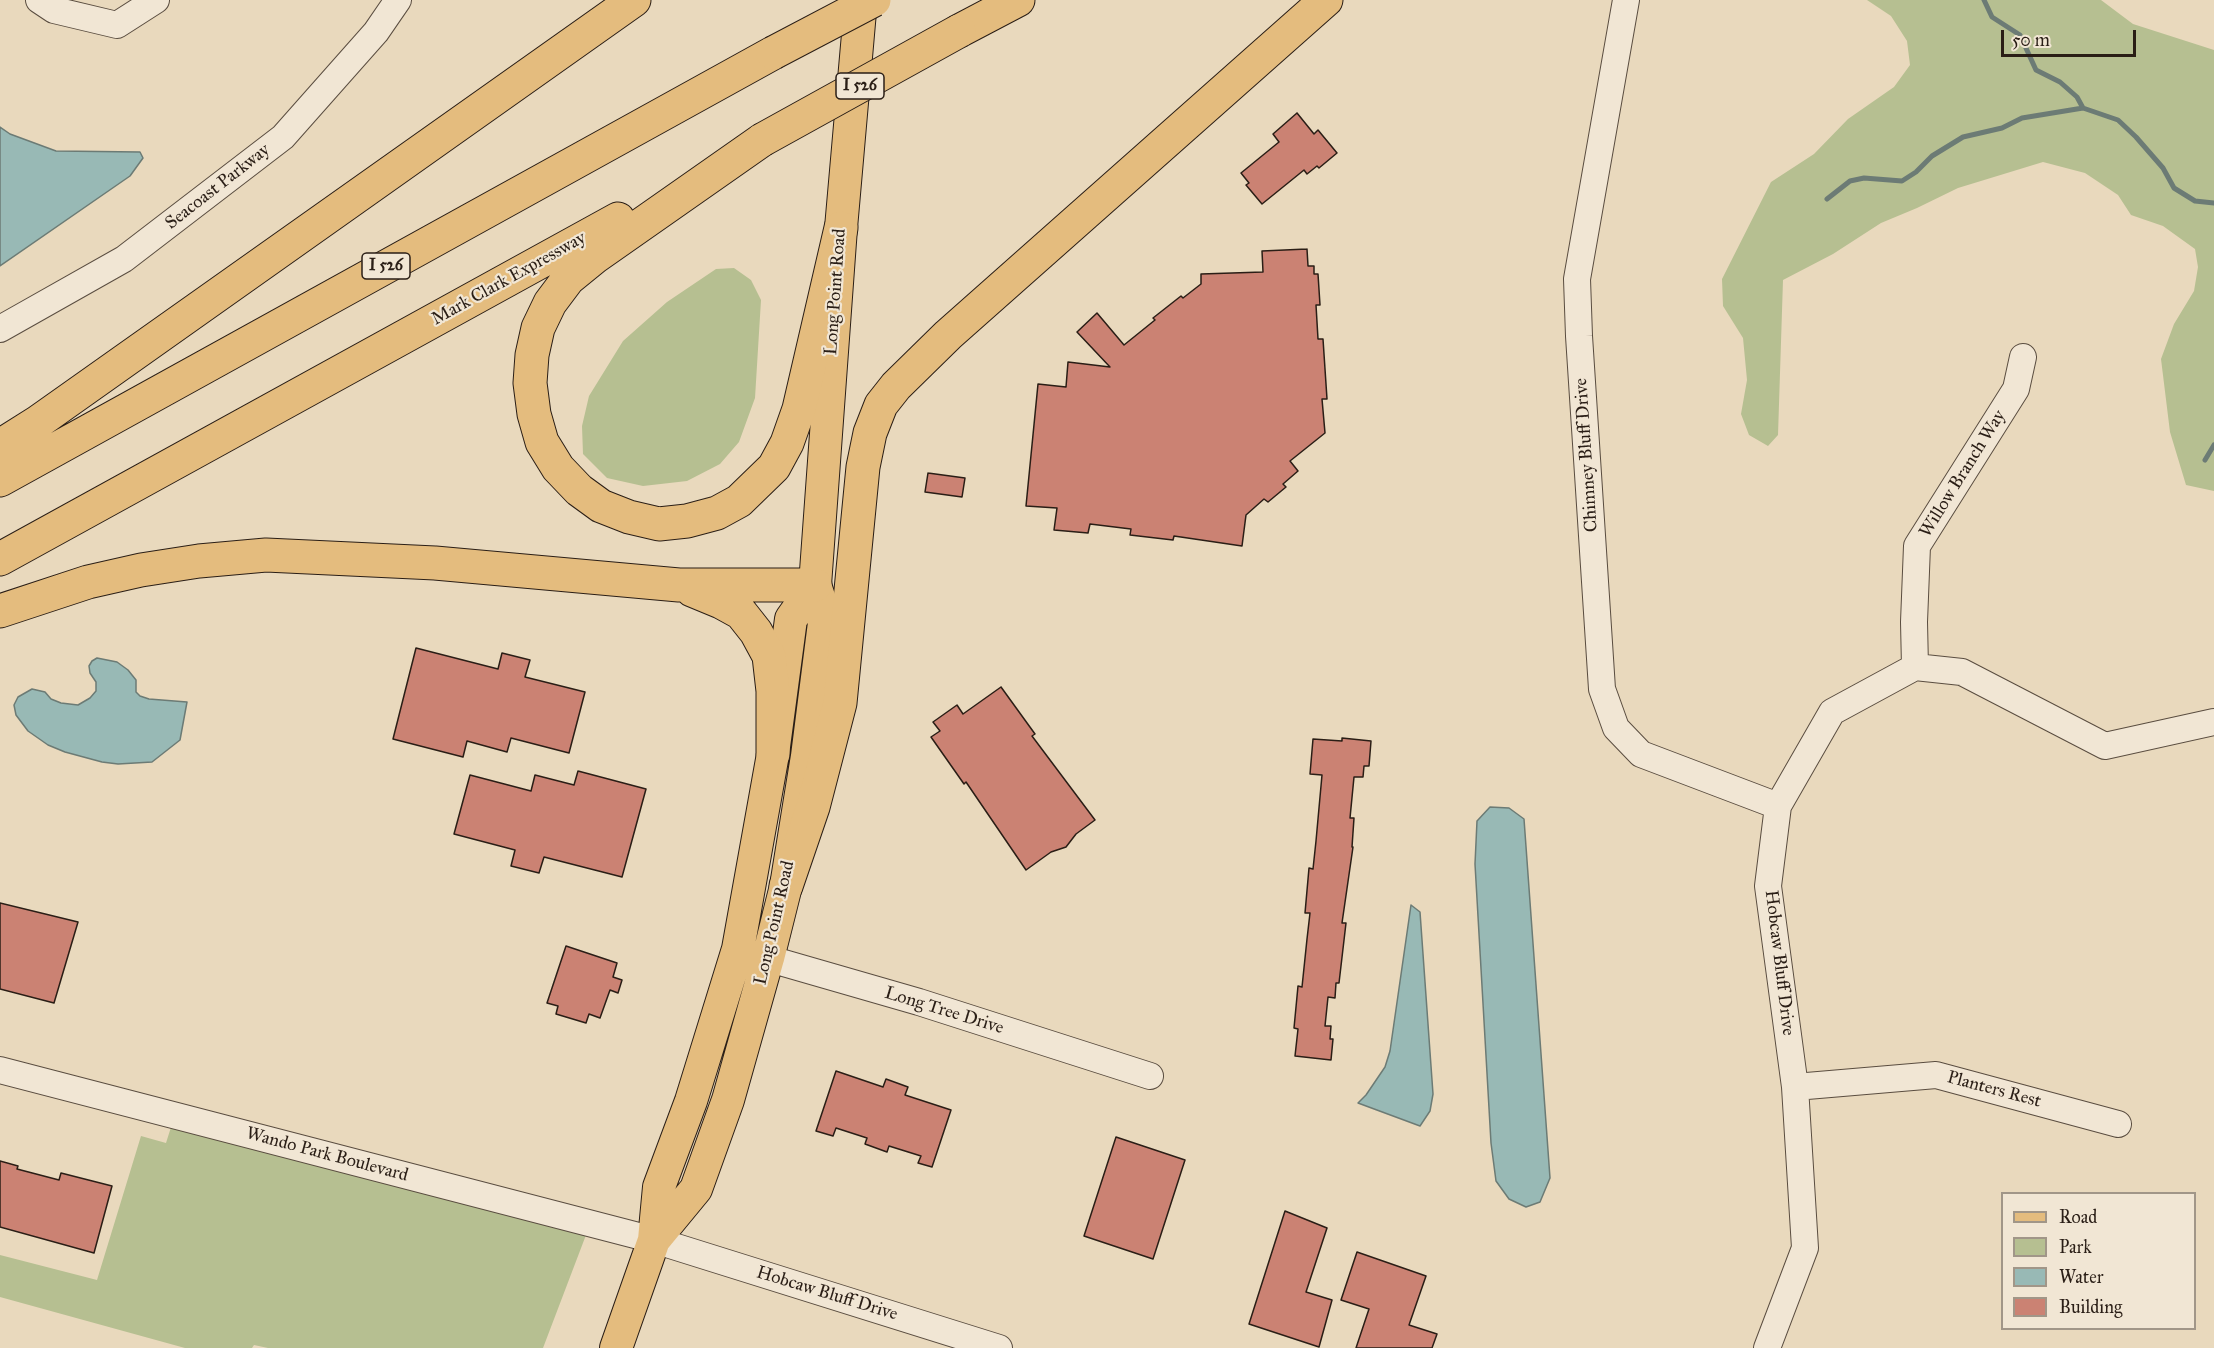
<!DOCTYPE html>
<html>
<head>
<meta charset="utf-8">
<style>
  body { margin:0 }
  #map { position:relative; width:2214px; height:1348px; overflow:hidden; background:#e9d9bd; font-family:"IM FELL Great Primer",serif }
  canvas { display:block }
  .legend { position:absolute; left:2001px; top:1192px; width:195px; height:138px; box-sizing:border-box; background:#f1e6d4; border:2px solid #a19688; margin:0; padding:8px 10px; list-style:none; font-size:18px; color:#2a1e16 }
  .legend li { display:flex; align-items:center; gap:12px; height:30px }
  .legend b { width:30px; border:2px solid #a19688 }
  .scale { position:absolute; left:2001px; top:30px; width:135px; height:27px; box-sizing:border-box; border:3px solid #2a1e16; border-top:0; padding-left:8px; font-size:18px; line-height:21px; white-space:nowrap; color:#2a1e16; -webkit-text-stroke:4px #f1e6d4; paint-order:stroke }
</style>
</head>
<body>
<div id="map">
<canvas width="2214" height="1348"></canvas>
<ul class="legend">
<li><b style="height:8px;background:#e4bc7e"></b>Road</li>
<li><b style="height:16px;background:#b6bf91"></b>Park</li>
<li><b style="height:16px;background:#98b9b5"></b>Water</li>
<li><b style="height:16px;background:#cb8273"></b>Building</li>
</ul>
<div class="scale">50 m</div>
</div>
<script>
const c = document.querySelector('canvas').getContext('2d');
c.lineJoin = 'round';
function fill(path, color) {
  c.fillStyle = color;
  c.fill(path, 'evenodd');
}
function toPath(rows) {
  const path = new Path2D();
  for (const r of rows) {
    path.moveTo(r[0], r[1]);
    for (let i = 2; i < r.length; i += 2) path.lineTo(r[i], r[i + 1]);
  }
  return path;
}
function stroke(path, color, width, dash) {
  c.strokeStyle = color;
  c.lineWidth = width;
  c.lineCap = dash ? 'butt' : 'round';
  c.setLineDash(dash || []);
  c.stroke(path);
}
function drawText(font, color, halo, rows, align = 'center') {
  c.font = font + ' "IM FELL Great Primer",serif';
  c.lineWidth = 4.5;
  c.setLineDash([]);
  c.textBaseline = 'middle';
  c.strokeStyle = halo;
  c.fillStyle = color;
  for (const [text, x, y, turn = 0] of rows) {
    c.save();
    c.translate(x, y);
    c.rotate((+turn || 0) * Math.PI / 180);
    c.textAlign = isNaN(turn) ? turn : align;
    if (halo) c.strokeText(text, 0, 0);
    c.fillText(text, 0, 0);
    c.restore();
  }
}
fill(toPath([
  [1867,0,2101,0,2133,24,2214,50,2214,491,2186,485,2170,432,2161,359,2174,324,2194,291,2198,267,2195,249,2163,226,2131,215,2118,195,2085,173,2043,162,1958,188,1917,208,1881,223,1833,254,1783,280,1778,435,1768,446,1749,435,1741,414,1747,380,1743,338,1723,306,1722,279,1771,182,1814,154,1848,119,1894,87,1910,65,1907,41,1891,16],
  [734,268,751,280,761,300,755,398,739,442,720,464,687,481,643,486,607,478,583,454,582,426,589,396,623,341,667,302,716,269],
  [172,1124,586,1235,543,1348,268,1348,254,1345,252,1348,185,1348,0,1297,0,1255,97,1280,141,1136,166,1143]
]), '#b6bf91');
const water = toPath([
  [0,127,10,134,56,151,140,152,143,158,130,176,0,266,0,127],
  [97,658,117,662,128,670,136,680,136,692,140,696,149,699,187,702,180,740,152,762,118,764,102,762,65,752,48,745,28,731,16,715,14,705,18,697,32,689,45,692,51,699,61,703,78,705,90,698,96,691,96,682,90,673,89,666,92,661,97,658],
  [1490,807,1509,808,1524,819,1550,1178,1540,1202,1526,1207,1509,1199,1496,1181,1491,1143,1475,864,1477,821,1490,807],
  [1411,905,1420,912,1433,1094,1430,1111,1420,1126,1358,1103,1366,1095,1385,1067,1390,1051,1411,905]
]);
fill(water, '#98b9b5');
stroke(water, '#6c7b75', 1.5);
stroke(toPath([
  [1984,0,1992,17,2020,35,2036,70,2060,82,2077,97,2083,108,2118,120,2136,137,2163,168,2174,188,2195,201,2214,203],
  [1827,199,1850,181,1864,178,1902,181,1916,172,1932,156,1963,137,2002,128,2022,118,2083,108],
  [2205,460,2214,445]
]), '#6c7b75', 5);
const building = toPath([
  [1297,113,1314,134,1318,130,1337,153,1319,168,1317,166,1307,174,1304,170,1262,204,1246,185,1249,183,1241,173,1279,142,1273,134,1297,113],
  [1307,249,1308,266,1314,266,1314,274,1318,274,1320,305,1316,305,1318,339,1323,339,1327,399,1322,399,1325,433,1290,461,1298,471,1283,484,1286,487,1268,502,1264,499,1246,515,1242,546,1174,536,1173,540,1130,535,1131,529,1090,524,1088,533,1054,530,1057,508,1026,506,1038,384,1066,387,1068,362,1110,367,1077,332,1097,313,1124,345,1155,320,1153,318,1181,296,1183,298,1201,284,1201,274,1263,272,1262,251,1307,249],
  [928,473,965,478,962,497,925,492,928,473],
  [416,648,498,669,502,653,530,660,525,677,585,692,569,753,511,738,507,752,467,741,463,757,393,739,416,648],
  [1001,687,1035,734,1032,736,1095,820,1076,834,1066,847,1051,852,1026,870,966,782,964,784,931,737,940,731,933,722,957,705,963,714,1001,687],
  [1342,738,1371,741,1369,766,1364,766,1363,777,1354,777,1350,818,1354,818,1352,847,1353,847,1342,923,1346,923,1339,983,1336,983,1335,998,1328,997,1325,1026,1331,1026,1330,1039,1333,1039,1331,1060,1295,1056,1298,1029,1294,1028,1298,986,1302,987,1307,939,1310,913,1305,913,1309,868,1313,869,1316,841,1322,775,1310,774,1313,739,1342,741,1342,738],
  [578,771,646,789,622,877,544,857,539,873,511,866,515,850,454,834,470,775,531,791,535,775,574,785,578,771],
  [0,903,78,922,54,1003,0,989,0,903],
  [566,946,617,963,613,977,622,980,618,993,610,990,600,1018,589,1014,586,1023,556,1014,558,1006,547,1003,566,946],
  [836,1071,883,1087,886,1079,908,1087,905,1095,951,1110,932,1167,918,1163,921,1156,889,1146,887,1152,865,1144,867,1138,836,1128,833,1136,816,1131,836,1071],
  [1116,1137,1185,1160,1153,1259,1084,1236,1116,1137],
  [0,1161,18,1166,17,1169,59,1180,61,1173,112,1186,94,1253,0,1227,0,1161],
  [1285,1211,1327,1228,1306,1292,1332,1300,1319,1347,1249,1324,1285,1211],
  [1357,1252,1426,1276,1409,1325,1437,1334,1432,1348,1356,1348,1369,1309,1341,1300,1357,1252]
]);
fill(building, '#cb8273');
stroke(building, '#2a1e16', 1.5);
const minor = toPath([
  [39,0,54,10,117,25,156,0],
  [1626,0,1577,279,1579,336,1602,689,1616,728,1641,754,1778,806],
  [0,329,124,259,283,137,376,32,398,0],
  [1915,667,1914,622,1917,546,2016,389,2023,357],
  [749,953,919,1002,1150,1076],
  [0,1070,654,1240,999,1348],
  [1795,1087,1936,1075,2118,1124],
  [1767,1348,1805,1248,1795,1087,1768,886,1778,806,1832,712,1915,667,1962,672,2105,746,2214,722]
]);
const major = toPath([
  [654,1240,696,1189,728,1100,768,958,786,886,807,756,825,615,815,585,841,228,861,0],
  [616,1348,654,1240,659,1187,691,1101,738,949,773,754,791,619,815,585]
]);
const highway = toPath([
  [959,31,1018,0],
  [762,140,595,257,568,279,550,303,538,328,532,355,530,383,534,414,542,442,558,468,579,490,601,506,629,517,659,524,687,521,717,513,739,501,774,467,787,443,799,409,841,228],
  [0,446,38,422,634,0],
  [0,480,773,53],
  [0,559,618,219],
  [692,590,721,602,741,613,756,632,769,656,773,691,773,754],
  [0,611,88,582,141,570,199,561,266,555,435,563,679,585,815,585],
  [786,886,813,807,840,703,863,467,870,433,881,405,896,386,948,335,1326,0]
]);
stroke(minor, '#5a4d40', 28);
stroke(major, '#2a1e16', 34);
stroke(highway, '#2a1e16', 35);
stroke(minor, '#f1e6d4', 26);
stroke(major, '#e4bc7e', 32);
stroke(highway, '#e4bc7e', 33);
const highwayBridge = toPath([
  [773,53,874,0],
  [762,140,959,31]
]);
stroke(highwayBridge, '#2a1e16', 35, []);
stroke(highwayBridge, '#e4bc7e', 33);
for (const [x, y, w] of [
  [860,86,48],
  [386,266,48]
]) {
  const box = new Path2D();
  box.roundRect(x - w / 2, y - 13, w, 26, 4.5);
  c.fillStyle = '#f1e6d4';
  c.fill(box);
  stroke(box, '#2a1e16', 1.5);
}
drawText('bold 16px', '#2a1e16', null, [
  ["I 526",860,86],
  ["I 526",386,266]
]);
drawText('18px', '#2a1e16', '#f1e6d4', [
  ["Seacoast Parkway",218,187,-38],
  ["Mark Clark Expressway",509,279,-29],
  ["Long Point Road",836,292,-86],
  ["Chimney Bluff Drive",1587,455,-94],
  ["Willow Branch Way",1963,474,-58],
  ["Long Point Road",775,923,-77],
  ["Hobcaw Bluff Drive",1779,963,83],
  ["Long Tree Drive",944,1011,17],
  ["Planters Rest",1994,1090,15],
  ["Wando Park Boulevard",327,1155,15],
  ["Hobcaw Bluff Drive",827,1294,17]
]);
</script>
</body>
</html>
